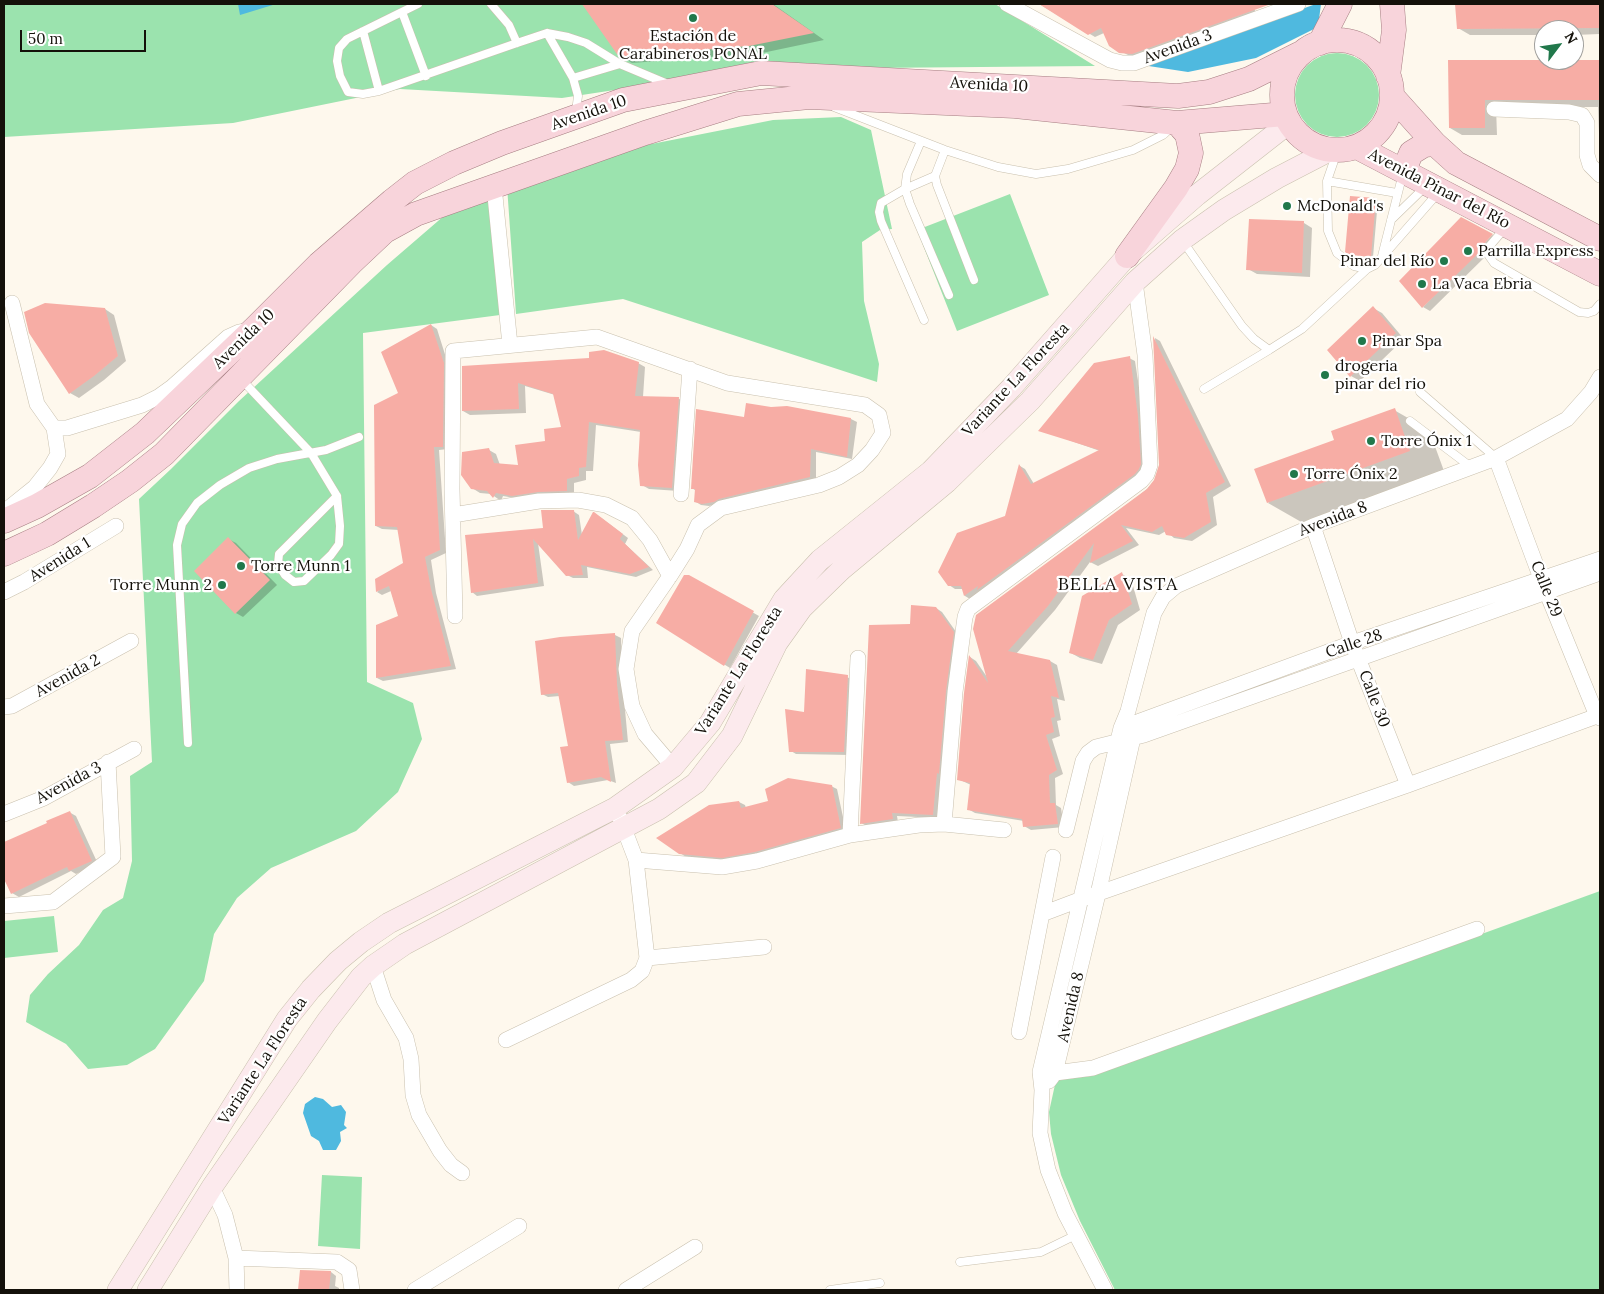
<!DOCTYPE html>
<html>
<head>
<meta charset="utf-8">
<style>
  body { margin:0 }
  #map { position:relative; width:1604px; height:1294px; overflow:hidden; background:#fef8ed; font-family:Lora,serif }
  canvas { display:block }
  .frame { position:absolute; inset:0; border:5px solid #14110a; pointer-events:none }
  .north { position:absolute; left:1534px; top:20px; width:50px; height:50px; box-sizing:border-box; background:#fff; border:1px solid #a1a09d; border-radius:50%; rotate:59deg; font-size:14px; font-weight:700; line-height:20px; text-align:center; color:#14110a }
  .north::after { content:''; display:block; margin:auto; width:18px; height:22px; background:#21784b; clip-path:polygon(50% 0,100% 100%,50% 72%,0 100%) }
  .scale { position:absolute; left:20px; top:30px; width:126px; height:22px; box-sizing:border-box; border:2px solid #14110a; border-top:0; padding-left:6px; font-size:15px; line-height:18px; white-space:nowrap; color:#14110a; -webkit-text-stroke:4px #fff; paint-order:stroke }
</style>
</head>
<body>
<div id="map">
<canvas width="1604" height="1294"></canvas>
<div class="frame"></div>
<div class="north">N</div>
<div class="scale">50 m</div>
</div>
<script>
const c = document.querySelector('canvas').getContext('2d');
c.lineJoin = 'round';
function fill(path, color) {
  c.fillStyle = color;
  c.fill(path, 'evenodd');
}
function toPath(rows) {
  const path = new Path2D();
  for (const r of rows) {
    if (r.length === 3) {
      path.moveTo(r[0] + r[2], r[1]);
      path.arc(r[0], r[1], r[2], 0, 2 * Math.PI);
      continue;
    }
    path.moveTo(r[0], r[1]);
    for (let i = 2; i < r.length; i += 2) path.lineTo(r[i], r[i + 1]);
  }
  return path;
}
function stroke(path, color, width, dash) {
  c.strokeStyle = color;
  c.lineWidth = width;
  c.lineCap = dash ? 'butt' : 'round';
  c.setLineDash(dash || []);
  c.stroke(path);
}
function drawText(font, color, halo, rows, align = 'center') {
  c.font = font + ' Lora,serif';
  c.lineWidth = 4.5;
  c.setLineDash([]);
  c.textBaseline = 'middle';
  c.strokeStyle = halo;
  c.fillStyle = color;
  for (const [text, x, y, turn = 0] of rows) {
    c.save();
    c.translate(x, y);
    c.rotate((+turn || 0) * Math.PI / 180);
    c.textAlign = isNaN(turn) ? turn : align;
    if (halo) c.strokeText(text, 0, 0);
    c.fillText(text, 0, 0);
    c.restore();
  }
}
fill(toPath([
  [4,4,995,4,1095,66,753,69,562,98,400,89,233,123,4,137],
  [1337,95,42],
  [841,117,871,130,892,229,880,230,862,242,864,301,879,364,877,382,623,299,516,314,507,186,601,154,773,120],
  [1010,194,1049,295,957,331,917,230],
  [488,197,500,315,363,333,367,682,413,703,422,739,398,792,356,831,271,868,237,898,214,934,204,981,155,1049,127,1065,88,1069,66,1044,26,1022,30,995,48,974,79,945,103,910,123,898,132,861,130,776,152,762,139,499,171,469,239,401,387,265,445,215],
  [1600,891,1600,1290,1115,1290,1080,1221,1061,1175,1051,1134,1049,1112,1056,1080,1091,1076],
  [54,916,58,952,4,958,4,921],
  [322,1175,362,1177,360,1249,318,1246]
]), '#9be3ae');
fill(toPath([
  [238,4,276,4,240,15],
  [1316,4,1321,4,1318,27,1256,58,1188,72,1142,65],
  [315,1097,323,1099,332,1107,341,1105,346,1112,344,1125,347,1128,340,1132,341,1141,336,1150,323,1150,319,1141,311,1136,303,1113,305,1104]
]), '#4fb9df');
fill(toPath([
  [584,4,773,4,824,40,762,53,632,63,620,56],
  [1039,4,1253,4,1256,14,1139,56,1130,56,1116,49,1104,33,1095,37],
  [1456,4,1600,4,1600,34,1574,35,1574,30,1544,30,1544,35,1470,35,1458,28],
  [1449,61,1600,61,1600,160,1598,107,1496,107,1497,135,1462,135,1450,128],
  [1375,199,1378,200,1373,257,1352,255,1347,252],
  [1304,223,1312,228,1310,277,1257,274,1248,269],
  [1492,235,1499,238,1490,249,1488,254,1430,311,1423,307],
  [1373,308,1382,313,1404,339,1360,381,1351,376],
  [105,309,114,315,126,361,104,380,79,398,70,393],
  [431,325,437,329,449,367,448,449,439,450,446,553,431,560,436,593,456,669,383,681,377,678,399,617,391,591,382,595,377,592,405,564,399,530,382,529,376,526,400,394],
  [1155,338,1160,341,1231,486,1213,497,1217,525,1192,541,1174,538,1166,531,1159,535,1126,528,1139,545,1098,566,1090,562,1055,610,1016,654,1050,661,1057,665,1065,701,1057,699,1061,720,1057,721,1060,736,1052,739,1063,774,1055,778,1056,805,1061,808,1064,827,1031,830,1024,826,1024,821,975,813,968,809,971,785,958,779,970,657,976,661,987,677,974,629,1147,489,1155,480,1161,465],
  [1129,358,1135,361,1144,420,1144,472,970,599,965,596,963,589,955,589,949,585,1006,517,1020,466,1025,469,1034,484,1100,451,1040,430],
  [638,363,645,367,643,397,678,398,685,403,679,491,649,489,642,485,641,432,596,425,593,471,586,471,586,480,574,483,574,494,520,499,503,496,501,501,491,494,480,493,472,488,489,450,496,454,500,465,520,466,562,428,555,395,525,386,526,413,470,415,463,411,464,367],
  [1394,410,1429,430,1444,471,1303,523,1268,503,1336,441],
  [745,419,851,419,857,422,852,459,816,452,816,480,709,506,701,505,696,502,696,491,692,488],
  [573,511,579,515,582,535,600,517,628,538,625,544,653,570,636,577,587,567,588,578,573,578,567,575,538,543,544,586,477,596,472,592,466,536,545,529],
  [228,539,236,543,277,585,243,617,236,613],
  [1122,574,1131,579,1140,610,1118,625,1102,664,1080,658,1071,653],
  [689,576,759,616,730,668,657,623],
  [936,608,942,612,959,636,939,818,897,816,898,822,867,826,861,823,911,626],
  [615,635,621,638,623,688,628,742,610,744,616,783,608,780,574,786,568,782,569,747,560,696,548,697,542,694],
  [847,677,853,680,850,755,796,754,791,751,805,714],
  [831,786,837,789,846,831,761,854,728,860,686,857,680,853,739,802,745,805,746,808],
  [69,812,76,816,98,864,76,874,71,871,19,897,12,893,6,881,4,883,4,843,48,824],
  [301,1271,331,1272,336,1276,335,1286,339,1288,339,1290,299,1290]
]), '#0003');
fill(toPath([
  [582,4,772,4,814,33,749,46,619,57],
  [1039,4,1271,4,1132,54,1119,53,1109,46,1101,28,1088,35],
  [1455,4,1600,4,1600,28,1457,29],
  [1448,60,1600,60,1600,100,1485,100,1485,128,1449,128],
  [1350,196,1376,198,1371,257,1349,255,1345,252],
  [1461,217,1493,234,1483,245,1482,250,1422,308,1399,281],
  [1249,219,1304,221,1302,273,1246,270],
  [45,303,105,308,118,356,94,376,69,394,29,333,24,312],
  [1373,306,1396,333,1350,377,1327,350],
  [431,324,444,363,443,447,434,447,440,550,425,557,431,589,451,666,376,678,376,625,398,616,389,586,376,592,375,579,403,563,397,527,375,526,374,405,398,393,381,352],
  [1153,336,1225,482,1206,493,1211,522,1184,538,1166,535,1162,526,1152,532,1121,525,1133,541,1090,563,1094,543,1048,606,1008,651,1050,660,1059,698,1051,696,1055,717,1051,718,1054,732,1046,735,1057,770,1049,775,1050,803,1055,803,1058,824,1023,827,1022,819,967,810,970,783,957,780,964,693,969,655,988,683,973,629,976,615,1147,489,1154,480,1159,465],
  [604,350,639,362,635,396,679,397,672,488,640,486,638,465,640,430,589,422,586,467,579,468,579,476,567,479,567,491,538,492,512,496,496,493,493,498,487,491,471,489,461,475,462,452,489,448,494,463,518,465,515,445,545,441,544,429,561,427,553,394,518,383,519,409,462,411,462,366,589,358,589,352],
  [1130,356,1138,416,1141,464,1139,469,1135,474,977,590,978,586,964,596,961,586,948,586,938,572,957,533,1005,516,1019,464,1031,484,1099,450,1038,431,1094,363],
  [746,403,771,407,787,406,851,418,847,457,811,449,810,477,719,499,714,502,702,504,694,502,695,489,691,489,696,409,744,417],
  [1395,408,1410,451,1267,503,1254,469,1334,440,1331,431],
  [541,510,574,510,578,540,593,512,594,512,623,534,620,539,649,567,630,574,581,565,583,575,566,576,533,539,538,583,471,593,465,535,543,528],
  [228,537,270,580,235,614,194,571],
  [1122,572,1132,604,1109,620,1093,660,1069,653,1082,596],
  [684,575,689,575,754,611,724,666,656,623],
  [911,605,936,607,954,632,946,691,939,774,937,773,933,815,892,813,893,819,860,824,869,625,910,624],
  [615,633,617,684,623,740,605,741,611,782,601,777,567,783,560,747,568,746,558,693,541,695,535,641,560,637],
  [806,669,848,675,844,752,789,752,785,709,804,712],
  [788,778,832,785,841,828,755,852,722,858,679,854,656,838,709,805,739,801,741,808,768,801,765,789],
  [70,811,92,861,69,871,67,867,11,894,4,879,4,842,47,823,46,821],
  [300,1270,331,1271,329,1290,298,1290]
]), '#f7ada5');
const lane = toPath([
  [418,4,347,39,339,48,337,61,340,76,348,92,363,94,379,91,517,43,547,33,568,37,586,43,620,64,670,85],
  [491,4,509,25,517,43],
  [402,12,426,76],
  [363,31,379,91],
  [547,33,573,78,578,96,576,112],
  [573,78,620,64],
  [834,107,945,150,998,167,1036,174,1068,169,1133,150,1163,135,1172,127],
  [921,141,907,174,905,189,910,204,949,295],
  [945,150,935,176,937,185,974,280],
  [1337,152,1327,181,1328,231,1337,253,1354,266,1367,269,1375,265,1438,193],
  [1327,181,1397,193],
  [1391,220,1426,186],
  [1505,228,1487,249,1489,256,1494,263,1579,312,1588,313,1594,311,1600,304],
  [1182,240,1242,326,1254,339,1269,350,1302,329,1367,269],
  [1382,256,1403,173],
  [924,320,881,221,879,212,881,203,905,189,935,176],
  [241,379,311,453,337,496],
  [1204,389,1269,350],
  [1420,392,1496,458],
  [1410,421,1471,467],
  [337,496,340,526,339,544,331,555,304,581,294,582,285,575,278,564,279,554,337,496],
  [188,743,177,545,182,524,197,503,220,485,249,468,277,459,326,450,359,437],
  [960,1262,1041,1252,1076,1235],
  [830,1290,880,1283]
]);
const street = toPath([
  [1007,4,1110,60,1122,63,1134,63,1298,4],
  [1494,109,1569,112,1582,115,1587,123,1587,155,1590,165,1600,175],
  [494,186,510,345],
  [54,428,67,428,142,405,158,397,172,387,228,337,239,332,249,330],
  [1496,458,1542,581,1597,716,1600,718],
  [681,494,690,369],
  [4,512,35,487,50,468,58,454,54,428,37,404,12,303],
  [453,515,539,501,578,500,606,505,632,518,650,540,670,576],
  [1313,526,1352,643,1408,785],
  [4,592,24,582,116,526],
  [455,616,452,489,453,351,597,337,727,383,865,405,879,415,883,433,872,450,858,465,839,477,819,485,721,508,698,525,687,549,670,576,632,631,626,669,632,706,645,734,673,767],
  [4,707,12,706,131,641],
  [1121,728,1352,643,1600,559],
  [4,814,44,798,134,749],
  [944,824,955,692,965,617,968,609,1141,481,1147,474,1150,465,1145,355,1135,282],
  [1066,830,1083,761,1088,753,1096,747,1144,735,1600,573],
  [850,835,858,658],
  [636,860,722,867,757,861,850,835,919,825,944,824,1004,830],
  [4,906,53,902,113,857,108,762],
  [1042,914,1079,900,1408,785,1597,716],
  [647,958,764,947],
  [373,966,384,1000,406,1038,411,1059,413,1095,419,1115,440,1151,451,1165,462,1173],
  [1019,1032,1053,857],
  [506,1040,631,980,642,971,647,958,636,860,620,818],
  [1040,1072,1055,1073,1093,1068,1477,929],
  [1049,1081,1055,1073,1098,894,1133,738,1132,730],
  [212,1187,225,1215,236,1258,237,1290],
  [236,1258,337,1262,349,1270,352,1290],
  [415,1290,519,1226],
  [626,1290,695,1247],
  [1105,1290,1065,1213,1048,1170,1040,1133,1042,1090,1040,1072,1121,728,1128,711,1154,613,1163,597,1176,586,1313,526,1496,458,1567,419,1591,392,1600,377]
]);
const secondary = toPath([
  [118,1290,287,1019,311,989,338,961,361,942,389,923,615,808,673,767,710,723,784,599,820,560,931,471,1011,388,1127,256,1197,195,1289,123],
  [148,1290,212,1187,327,1021,361,977,373,966,405,944,659,809,696,783,732,736,777,643,802,608,841,570,947,482,1030,401,1135,282,1182,240,1224,210,1277,178,1331,150]
]);
const primary = toPath([
  [1337,95,55],
  [1320,43,1340,4],
  [1388,76,1394,30,1392,4],
  [1392,96,1435,144,1456,163,1600,239],
  [1357,147,1600,274],
  [1404,171,1411,153,1424,145,1435,144],
  [1127,256,1176,188,1187,169,1191,153,1187,134,1177,123],
  [4,521,37,506,90,476,145,433,254,329,319,264,392,201,415,183,454,163,502,143,623,100,761,73,1178,96,1209,92,1249,79,1299,54],
  [4,554,47,534,93,506,130,481,164,454,351,263,385,231,416,214,645,133,738,104,809,97,1015,106,1177,123,1285,114]
]);
stroke(lane, '#c9c0ae', 9);
stroke(street, '#c9c0ae', 16);
stroke(secondary, '#c9c0ae', 22);
stroke(primary, '#a67e82', 25);
stroke(lane, '#fff', 8);
stroke(street, '#fff', 15);
stroke(secondary, '#fceaed', 21);
stroke(primary, '#f8d4db', 24);
for (const [x, y, r, color] of [
  [693,18,5,"#21784b"],
  [1287,206,5,"#21784b"],
  [1468,251,5,"#21784b"],
  [1444,261,5,"#21784b"],
  [1422,284,5,"#21784b"],
  [1362,341,5,"#21784b"],
  [1325,375,5,"#21784b"],
  [1371,441,5,"#21784b"],
  [1294,474,5,"#21784b"],
  [241,566,5,"#21784b"],
  [222,585,5,"#21784b"]
]) {
  const dot = new Path2D();
  dot.arc(x, y, r, 0, 2 * Math.PI);
  c.fillStyle = color;
  c.fill(dot);
  stroke(dot, '#fff', 2);
}
drawText('16px', '#14110a', '#fff', [
  ["Estación de",693,36,"center"],
  ["Carabineros PONAL",693,54,"center"],
  ["McDonald's",1297,206],
  ["Parrilla Express",1478,251],
  ["Pinar del Río",1434,261,"right"],
  ["La Vaca Ebria",1432,284],
  ["Pinar Spa",1372,341],
  ["drogeria",1335,366],
  ["pinar del rio",1335,384],
  ["Torre Ónix 1",1381,441],
  ["Torre Ónix 2",1304,474],
  ["Torre Munn 1",251,566],
  ["Torre Munn 2",212,585,"right"]
], 'left');
drawText('16px', '#14110a', '#fff', [
  ["Avenida 3",1178,47,-20],
  ["Avenida 10",989,85,3],
  ["Avenida 10",589,113,-19],
  ["Avenida Pinar del Río",1439,189,27],
  ["Avenida 10",244,339,-44],
  ["Variante La Floresta",1016,380,-47],
  ["Avenida 8",1333,519,-21],
  ["Avenida 1",60,560,-32],
  ["Calle 29",1546,589,68],
  ["Calle 28",1354,644,-19],
  ["Variante La Floresta",739,671,-58],
  ["Avenida 2",68,676,-29],
  ["Calle 30",1374,699,69],
  ["Avenida 3",69,783,-28],
  ["Avenida 8",1071,1007,-77],
  ["Variante La Floresta",263,1061,-57]
]);
c.letterSpacing = '1px';
drawText('18px', '#14110a', '#fff', [
  ["BELLA VISTA",1118,585]
]);
c.letterSpacing = '0px';
</script>
</body>
</html>
